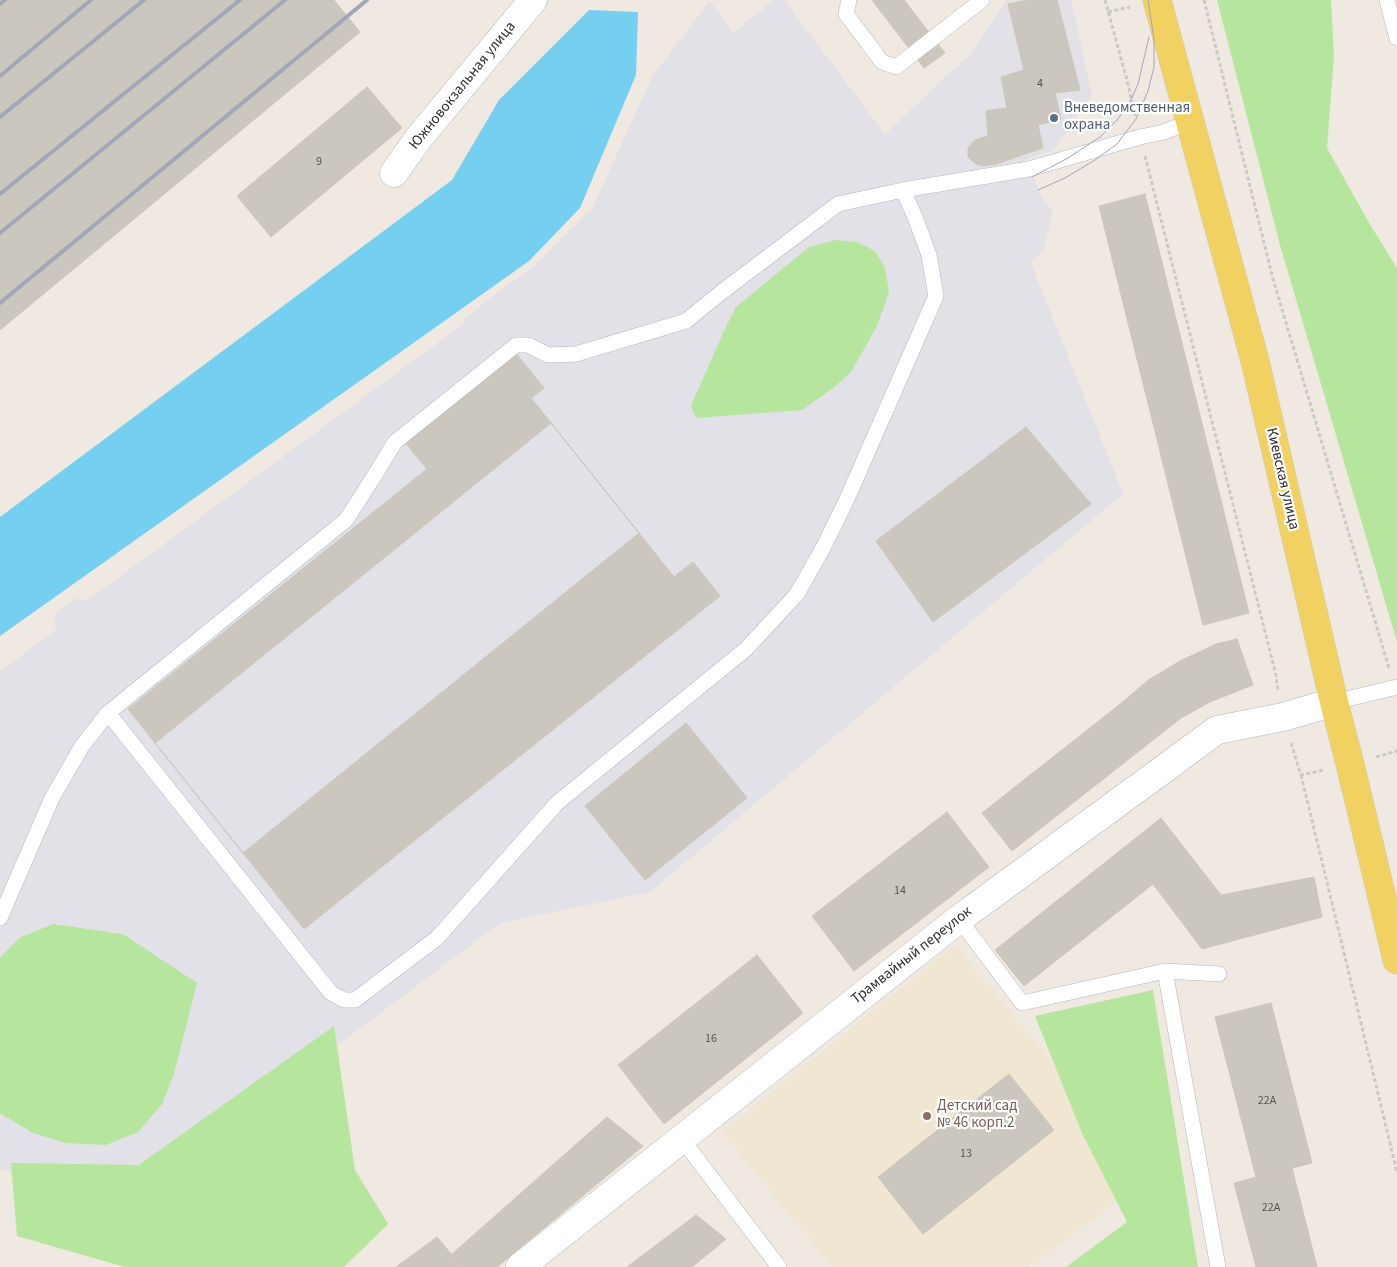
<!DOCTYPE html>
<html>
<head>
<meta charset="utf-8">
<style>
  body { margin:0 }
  canvas { display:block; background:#efe9e1 }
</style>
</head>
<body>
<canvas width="1397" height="1267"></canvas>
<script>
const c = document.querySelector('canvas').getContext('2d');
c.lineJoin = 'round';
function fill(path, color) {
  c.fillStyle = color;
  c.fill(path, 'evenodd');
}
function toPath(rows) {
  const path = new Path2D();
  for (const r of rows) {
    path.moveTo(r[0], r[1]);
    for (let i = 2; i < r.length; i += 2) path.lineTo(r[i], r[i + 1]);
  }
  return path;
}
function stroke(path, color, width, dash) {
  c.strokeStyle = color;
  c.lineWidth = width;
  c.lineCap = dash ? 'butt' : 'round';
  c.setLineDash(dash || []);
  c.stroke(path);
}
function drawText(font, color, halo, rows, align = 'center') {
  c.font = font + ' "Source Sans 3",sans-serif';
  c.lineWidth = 4.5;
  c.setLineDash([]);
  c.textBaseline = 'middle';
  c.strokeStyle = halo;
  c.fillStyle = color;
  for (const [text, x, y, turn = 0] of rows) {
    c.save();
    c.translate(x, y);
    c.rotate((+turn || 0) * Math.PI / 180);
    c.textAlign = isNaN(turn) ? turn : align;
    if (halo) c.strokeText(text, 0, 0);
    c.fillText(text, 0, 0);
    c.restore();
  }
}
fill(toPath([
  [774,0,784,0,885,134,971,53,1007,0,1071,0,1092,95,1054,150,1025,160,1044,201,1053,210,1044,249,1031,263,1123,494,650,892,500,923,136,1197,0,1169,0,671,56,630,54,615,74,599,88,600,462,325,465,318,491,297,532,268,592,209,653,75,710,1,733,33]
]), '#e3e1e8');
fill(toPath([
  [955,945,1083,1099,1121,1199,1029,1267,832,1267,722,1132]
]), '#f0e6d1');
fill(toPath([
  [1217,0,1331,0,1334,55,1327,148,1371,226,1397,268,1397,642,1280,245],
  [836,240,857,242,875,251,885,268,889,292,877,326,851,372,833,388,802,410,696,418,691,406,724,331,736,307,809,247],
  [53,924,123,934,197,983,174,1074,162,1104,138,1132,106,1145,66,1143,33,1133,0,1113,0,958,19,938],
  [1153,990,1198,1267,1066,1267,1127,1222,1082,1133,1035,1016],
  [334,1026,355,1170,388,1224,344,1267,125,1267,17,1236,11,1163,139,1165]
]), '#b6e59e');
fill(toPath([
  [589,10,638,12,636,75,580,208,529,261,0,636,0,517,452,180,499,100]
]), '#75cff0');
const building = toPath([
  [0,0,334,0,360,32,0,330,0,0],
  [872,0,904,0,945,53,924,68,872,0],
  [1029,0,1057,0,1080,90,1055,93,1061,119,1038,125,1043,148,996,164,984,166,976,164,968,157,968,148,975,140,988,136,986,111,1007,108,1001,77,1024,70,1008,4,1029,0],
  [367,87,402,128,271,237,237,196,367,87],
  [1145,194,1249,613,1203,625,1099,206,1145,194],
  [514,351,544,388,531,398,674,577,693,562,720,596,304,929,128,709,427,469,403,440,514,351],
  [551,423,639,533,243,853,155,743,551,423],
  [1026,427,1091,504,933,622,876,541,1026,427],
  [1237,639,1253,685,1210,702,1181,718,1012,851,982,813,1124,701,1147,681,1180,661,1216,644,1237,639],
  [686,723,747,798,645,880,585,806,686,723],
  [947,812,989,867,854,971,812,916,947,812],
  [1161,818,1221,895,1314,877,1322,917,1202,949,1153,884,1024,986,995,950,1161,818],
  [757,955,803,1013,664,1124,618,1065,757,955],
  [1271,1003,1312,1163,1256,1177,1215,1017,1271,1003],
  [1009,1074,1054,1130,923,1234,878,1177,1009,1074],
  [607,1117,643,1146,497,1267,463,1267,452,1254,607,1117],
  [1292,1168,1317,1267,1256,1267,1234,1183,1292,1168],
  [696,1215,726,1239,692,1267,627,1267,696,1215],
  [437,1237,462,1267,396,1267,437,1237]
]);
fill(building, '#cbc7bf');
stroke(building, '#cbc5ba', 1);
const service = toPath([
  [849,0,846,14,882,62,896,67,982,0],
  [1387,0,1397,38],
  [1334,702,1397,687],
  [108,713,331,993,344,1000,355,1000,437,938,557,803,746,649,797,594,823,548,847,499,936,296,929,255,915,217,903,190],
  [0,918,52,798,82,746,108,713,346,520,373,478,395,442,516,345,528,345,548,355,576,354,686,321,723,291,838,204,903,190,1029,169,1140,137,1164,132,1189,122],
  [959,919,1022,1003,1165,971,1219,974],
  [1165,971,1218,1267],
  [681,1138,779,1267]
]);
const minor = toPath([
  [394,173,418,139,533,0],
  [520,1267,959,919,1217,730,1283,717,1334,702]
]);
const primary = toPath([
  [1157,0,1255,361,1334,702,1350,764,1397,960]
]);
stroke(service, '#b4b7c1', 16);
stroke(minor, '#b4b7c1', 29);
stroke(primary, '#c9c9c9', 29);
stroke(toPath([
  [1105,0,1128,84,1135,116],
  [1204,0,1273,279,1389,668],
  [1108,12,1130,7],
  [1145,156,1276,675,1278,691],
  [1291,743,1301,775,1324,770],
  [1376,757,1397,751],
  [1301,775,1397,1172]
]), '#c9c9c9', 3, [4, 2.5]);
stroke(service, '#fff', 15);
stroke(minor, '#fff', 28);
stroke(primary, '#f2d163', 28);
stroke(toPath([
  [1032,177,1068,158,1100,137,1118,119,1131,100,1138,84,1149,37],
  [1038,190,1065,178,1095,160,1117,144,1136,119,1148,91,1154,67,1154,39,1148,0]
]), '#a3a6b8', 1);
stroke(toPath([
  [0,4,5,0],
  [0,76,91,0],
  [0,117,144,0],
  [0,194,240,0],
  [0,233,285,0],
  [0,303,367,0]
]), '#a3a6b8', 4);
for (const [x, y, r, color] of [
  [1054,118,5,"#5c6f8a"],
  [927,1116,5,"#8d6e63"]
]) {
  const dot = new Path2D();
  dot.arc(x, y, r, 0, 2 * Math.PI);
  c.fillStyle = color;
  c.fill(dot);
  stroke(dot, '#fff', 2);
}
drawText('12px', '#555452', null, [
  ["4",1040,84],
  ["9",319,162],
  ["14",900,891],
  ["16",711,1039],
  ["22А",1267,1101],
  ["13",966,1154],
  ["22А",1271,1208]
]);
drawText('15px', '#2e2e2e', '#fff', [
  ["Южновокзальная улица",463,86,-51],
  ["Киевская улица",1282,479,77],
  ["Трамвайный переулок",912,956,-38]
]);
drawText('15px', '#4e5e75', '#fff', [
  ["Вневедомственная",1064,109],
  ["охрана",1064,126]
], 'left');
drawText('15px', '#785e54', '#fff', [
  ["Детский сад",937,1107],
  ["№ 46 корп.2",937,1124]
], 'left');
</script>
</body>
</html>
